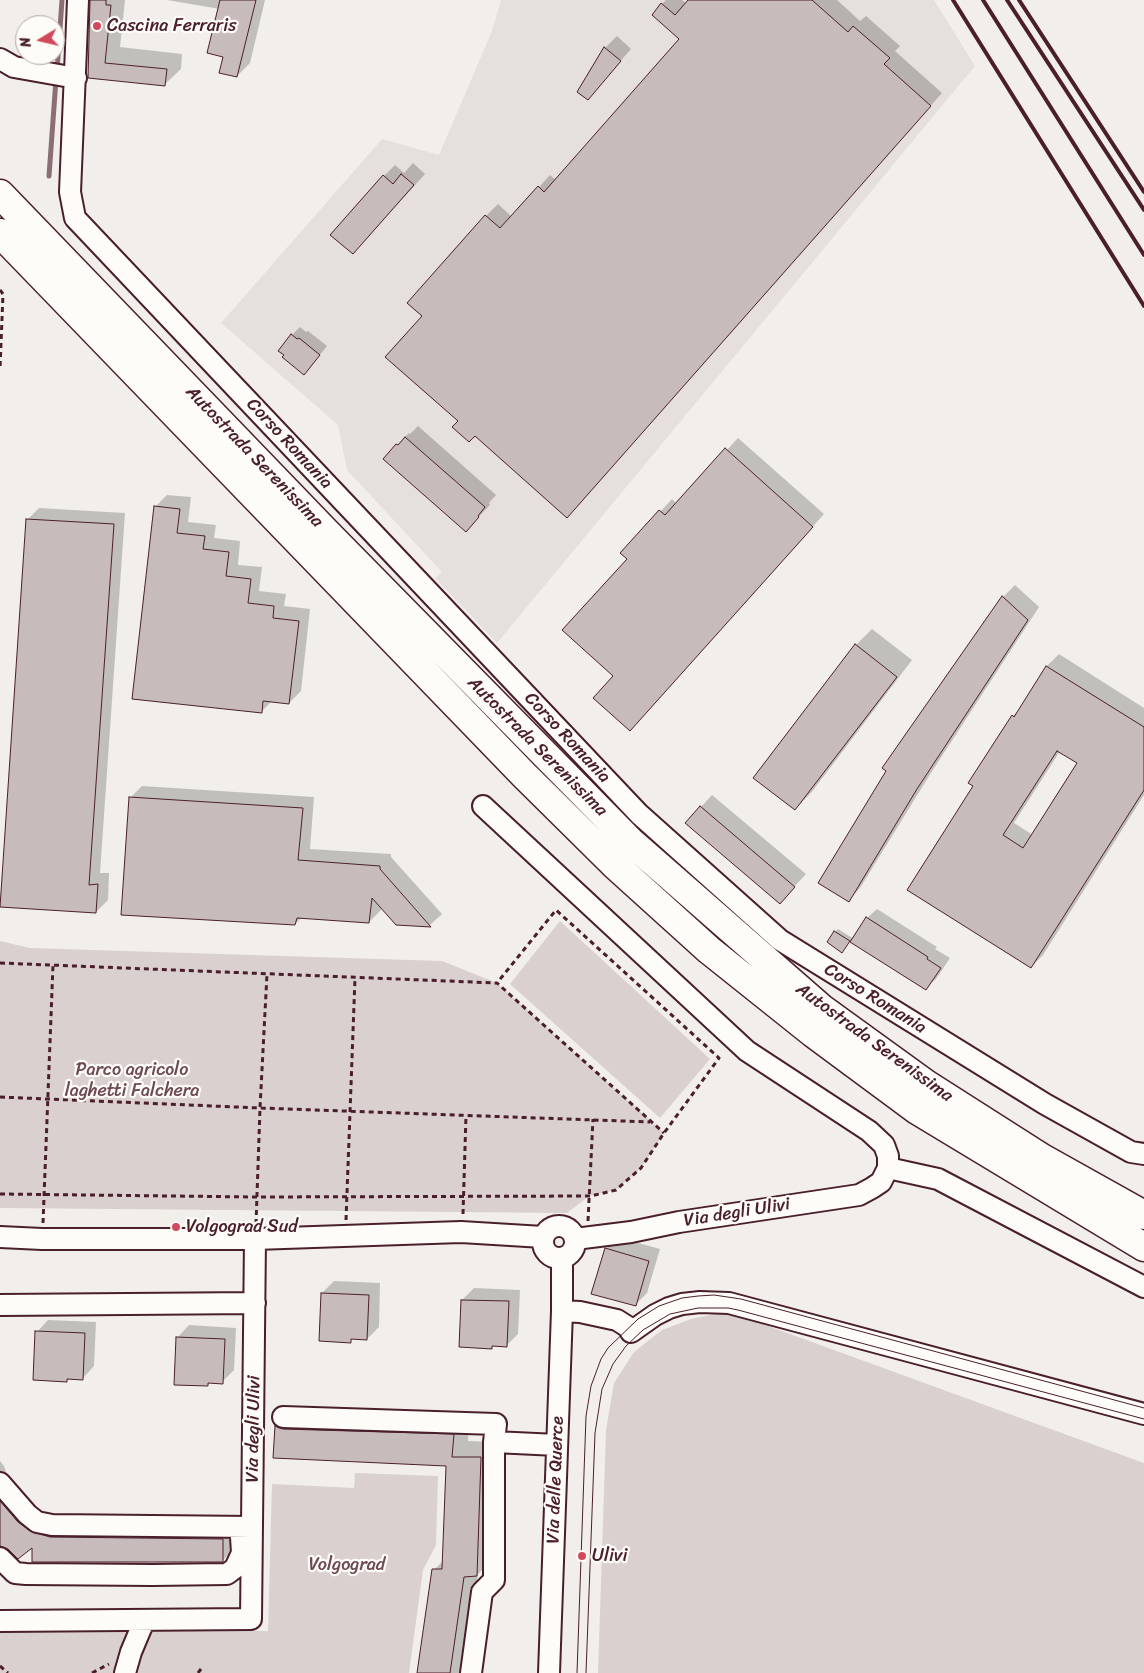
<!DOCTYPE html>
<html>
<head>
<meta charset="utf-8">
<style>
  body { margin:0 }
  #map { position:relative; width:1144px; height:1673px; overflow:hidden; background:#f2efeb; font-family:Sriracha,sans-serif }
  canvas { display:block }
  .north { position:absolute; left:15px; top:15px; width:50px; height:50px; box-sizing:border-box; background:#fdfcf7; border:1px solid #b5a4a5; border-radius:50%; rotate:261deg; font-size:14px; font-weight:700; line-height:20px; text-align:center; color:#4a1f2b }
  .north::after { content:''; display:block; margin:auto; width:18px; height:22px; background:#d1495b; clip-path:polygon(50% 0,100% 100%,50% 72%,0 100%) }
</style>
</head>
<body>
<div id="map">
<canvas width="1144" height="1673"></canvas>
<div class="north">N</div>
</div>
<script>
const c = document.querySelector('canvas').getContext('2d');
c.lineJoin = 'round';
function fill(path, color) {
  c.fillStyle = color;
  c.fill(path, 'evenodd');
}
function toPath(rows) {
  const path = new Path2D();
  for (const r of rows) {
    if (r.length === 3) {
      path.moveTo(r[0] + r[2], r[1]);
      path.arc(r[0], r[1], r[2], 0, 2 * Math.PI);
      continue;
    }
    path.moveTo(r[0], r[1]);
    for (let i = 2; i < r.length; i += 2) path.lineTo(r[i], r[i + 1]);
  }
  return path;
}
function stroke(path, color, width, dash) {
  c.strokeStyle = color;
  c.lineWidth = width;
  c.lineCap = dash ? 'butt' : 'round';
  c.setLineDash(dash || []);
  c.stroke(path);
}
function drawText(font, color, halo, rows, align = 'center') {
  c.font = font + ' Sriracha,sans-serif';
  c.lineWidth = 4.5;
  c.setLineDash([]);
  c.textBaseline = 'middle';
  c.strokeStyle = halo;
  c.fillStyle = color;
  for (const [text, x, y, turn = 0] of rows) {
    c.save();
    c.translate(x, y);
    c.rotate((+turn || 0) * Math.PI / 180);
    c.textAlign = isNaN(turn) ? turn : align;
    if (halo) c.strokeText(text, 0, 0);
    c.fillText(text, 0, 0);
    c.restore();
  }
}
fill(toPath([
  [501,0,934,0,975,66,497,643,435,578,442,572,347,470,338,425,221,323,382,139,439,155,492,31]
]), '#e5dfdd');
fill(toPath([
  [560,921,710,1059,660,1118,510,984],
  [0,941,30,948,442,961,497,983,664,1133,641,1168,616,1190,589,1196,567,1213,0,1208],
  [720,1313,746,1318,1144,1463,1144,1673,598,1673,606,1430,614,1383,634,1352,662,1330,691,1319],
  [355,1473,438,1476,436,1545,423,1570,409,1673,0,1673,0,1630,268,1631,272,1484,354,1488]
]), '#d9d0cf');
fill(toPath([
  [91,0,125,0,120,47,182,54,181,69,165,84,89,77],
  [167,0,265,0,250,63,237,76,220,9],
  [666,0,682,0,687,4,690,0,837,0,860,21,866,16,900,46,895,51,942,93,579,504,459,421,424,315,486,216,498,204,512,217,550,175,556,180,681,39,662,4],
  [617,36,631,49,588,98,579,92,605,48],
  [413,163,425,174,353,253,384,176,395,165,404,173],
  [300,327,306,332,308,331,327,346,311,366,292,335],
  [418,426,496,495,489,503,490,505,466,530,385,459,409,433,410,434],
  [738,438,824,514,641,718,615,676,629,559,622,553,672,499,677,504],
  [167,495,191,497,188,522,216,525,214,538,240,541,238,565,262,567,259,591,286,594,284,606,310,609,301,691,289,703,272,701,261,712,155,507],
  [39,508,125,513,100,873,109,873,108,900,96,912,2,906,27,520],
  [1015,585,1039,607,929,776,860,888,849,900,888,771,883,768,1003,597],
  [872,629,912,660,811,793,795,809,856,645],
  [1059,654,1144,708,1144,795,1043,955,1031,967,974,786,1013,716,1022,706,1047,666],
  [1060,751,1078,763,1033,835,1014,823],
  [142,786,314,797,310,849,391,854,391,857,442,914,430,925,396,923,381,906,381,910,369,922,302,917,295,924,130,798],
  [712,795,806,874,780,902,701,807],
  [877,909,937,947,935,949,950,958,936,979,926,988,850,941,842,951,835,932,838,929,854,939,867,918],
  [617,1237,660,1249,647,1293,635,1305,606,1249],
  [334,1281,380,1283,379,1327,367,1339,354,1338,350,1341,322,1293],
  [474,1288,520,1290,518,1334,507,1345,494,1345,492,1347,462,1300],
  [48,1320,96,1322,94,1366,83,1378,70,1378,67,1381,37,1332],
  [189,1325,236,1328,234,1370,222,1382,210,1382,207,1385,178,1337],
  [292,1411,469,1419,468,1441,496,1442,493,1559,478,1574,463,1673,419,1673,434,1570,444,1560,447,1464,275,1457,276,1426],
  [0,1461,4,1466,7,1475,34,1506,50,1518,238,1523,238,1545,222,1561,33,1545,9,1548,0,1545]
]), '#0003');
stroke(toPath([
  [57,71,62,0],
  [49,176,56,79]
]), '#8b6f75', 5);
const building = toPath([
  [90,0,106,0,106,5,111,5,105,63,167,69,165,86,88,78,90,0],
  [220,0,256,0,237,77,219,73,223,57,207,53,220,0],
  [688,0,812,0,848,32,853,26,890,58,884,64,931,106,567,518,475,436,469,442,452,427,458,421,385,357,422,316,407,303,485,215,500,228,538,186,544,192,679,39,652,15,661,3,675,15,688,0],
  [604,47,621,61,588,100,577,92,604,47],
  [401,174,414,185,353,254,330,235,383,175,393,184,401,174],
  [291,334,297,339,299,338,320,355,304,375,282,357,284,355,278,351,291,334],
  [405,437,485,507,478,516,479,517,466,532,383,459,396,444,398,445,405,437],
  [725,448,813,527,630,731,593,698,613,676,562,630,627,559,620,553,659,510,665,515,725,448],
  [154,506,180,509,177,533,205,536,203,549,229,552,226,576,251,579,248,603,274,606,273,618,299,621,289,704,263,701,262,713,132,699,154,506],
  [26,519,114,524,89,885,98,884,96,913,0,907,26,519],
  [1002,596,1028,620,917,789,849,902,818,883,886,771,882,768,1002,596],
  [855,644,897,677,795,810,753,778,855,644],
  [1046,666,1144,727,1144,790,1031,968,907,890,973,786,968,783,1012,715,1014,717,1046,666],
  [1057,751,1077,763,1023,848,1003,835,1057,751],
  [129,797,303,808,298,860,380,866,380,869,431,927,396,925,372,898,369,923,297,918,295,925,121,915,129,797],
  [700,806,795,887,780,904,685,823,700,806],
  [866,917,928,957,927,959,941,968,926,990,850,942,866,917],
  [834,931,850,941,842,953,827,942,834,931],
  [605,1248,649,1261,636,1306,591,1294,605,1248],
  [321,1293,369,1295,367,1340,351,1339,351,1343,319,1341,321,1293],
  [461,1300,509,1301,507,1347,492,1346,492,1349,459,1347,461,1300],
  [35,1331,85,1333,83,1380,67,1379,67,1382,33,1380,35,1331],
  [176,1337,225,1339,223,1384,208,1383,208,1386,174,1385,176,1337],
  [275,1426,283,1429,454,1434,452,1457,481,1457,477,1576,464,1577,450,1673,417,1673,432,1569,442,1569,446,1466,273,1458,275,1426],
  [0,1501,18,1522,30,1531,50,1537,223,1539,223,1562,32,1562,32,1548,18,1559,8,1549,0,1546,0,1501]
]);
fill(building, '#c8bbbb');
stroke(building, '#4a1f2b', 1);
const minor = toPath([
  [78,0,70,192,75,218,639,814,780,940,1045,1104,1131,1152,1144,1154],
  [0,59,14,67,76,78],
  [483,806,747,1051,869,1131,884,1145,888,1156,888,1168,881,1182,872,1188,859,1195,679,1222,631,1232,575,1239],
  [888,1168,938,1179,1144,1287],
  [559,1242,16],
  [0,1237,42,1239,255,1239,461,1232,543,1237],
  [0,1305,255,1303],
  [562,1311,580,1312,617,1320,628,1327,631,1332,655,1315,669,1308,682,1304,700,1302,729,1303,1144,1414],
  [283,1417,496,1424,494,1442,557,1445],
  [0,1483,27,1514,37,1522,52,1525,252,1527],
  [0,1558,15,1573,26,1574,153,1575,227,1574,235,1568,242,1553,241,1537],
  [0,1621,251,1619,255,1239],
  [125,1673,131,1652,144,1621],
  [471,1673,482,1592,494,1580,494,1442],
  [549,1673,562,1311,562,1258]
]);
const highway = toPath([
  [0,194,326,532,631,842,821,1008,926,1084,1042,1158,1144,1215],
  [0,233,524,775,615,865,709,950,813,1033,917,1110,1144,1247]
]);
stroke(minor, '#4a1f2b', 24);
stroke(highway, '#4a1f2b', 31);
stroke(toPath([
  [0,290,3,294,0,368],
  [0,963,497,983,664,1133],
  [0,1097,260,1108,650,1122],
  [0,1194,257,1197,591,1196,616,1190,641,1168,664,1133,719,1058,556,910,497,983],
  [463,1214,466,1115],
  [346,1220,355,978],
  [588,1221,593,1119],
  [43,1223,53,965],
  [256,1224,260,1108,267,974],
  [0,1666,8,1673],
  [92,1673,109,1664],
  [198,1673,201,1669]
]), '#4a1f2b', 3, [5, 4]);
stroke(minor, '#fdfcf7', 20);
stroke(highway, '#fdfcf7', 28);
stroke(toPath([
  [577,1673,586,1416,591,1386,601,1359,608,1348,638,1319,659,1306,682,1298,698,1296,714,1295,741,1299,1144,1408],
  [586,1673,595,1433,602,1389,613,1364,626,1346,643,1330,670,1314,698,1308,728,1308,738,1310,1144,1419]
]), '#4a1f2b', 1);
stroke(toPath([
  [953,0,1144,306],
  [983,0,1144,255],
  [1007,0,1144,210],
  [1019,0,1144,192]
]), '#4a1f2b', 4);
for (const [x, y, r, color] of [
  [97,26,5,"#d1495b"],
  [176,1227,5,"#d1495b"],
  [582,1556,5,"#d1495b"]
]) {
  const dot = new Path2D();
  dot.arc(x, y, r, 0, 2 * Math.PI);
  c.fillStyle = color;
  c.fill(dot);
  stroke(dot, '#fdfcf7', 2);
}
drawText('18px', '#4a1f2b', '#fdfcf7', [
  ["Cascina Ferraris",107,26],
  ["Volgograd Sud",186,1227],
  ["Ulivi",592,1556]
], 'left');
drawText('18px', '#4a1f2b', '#fdfcf7', [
  ["Corso Romania",289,444,47],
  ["Autostrada Serenissima",254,457,46],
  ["Corso Romania",567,738,47],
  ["Autostrada Serenissima",537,747,45],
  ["Corso Romania",875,999,32],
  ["Autostrada Serenissima",874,1043,36],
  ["Via degli Ulivi",737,1213,-9],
  ["Via degli Ulivi",254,1429,-89],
  ["Via delle Querce",556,1480,-88]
]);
drawText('18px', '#6e4b54', '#fdfcf7', [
  ["Parco agricolo",132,1070],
  ["laghetti Falchera",132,1091],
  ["Volgograd",347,1565]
]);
</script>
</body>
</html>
